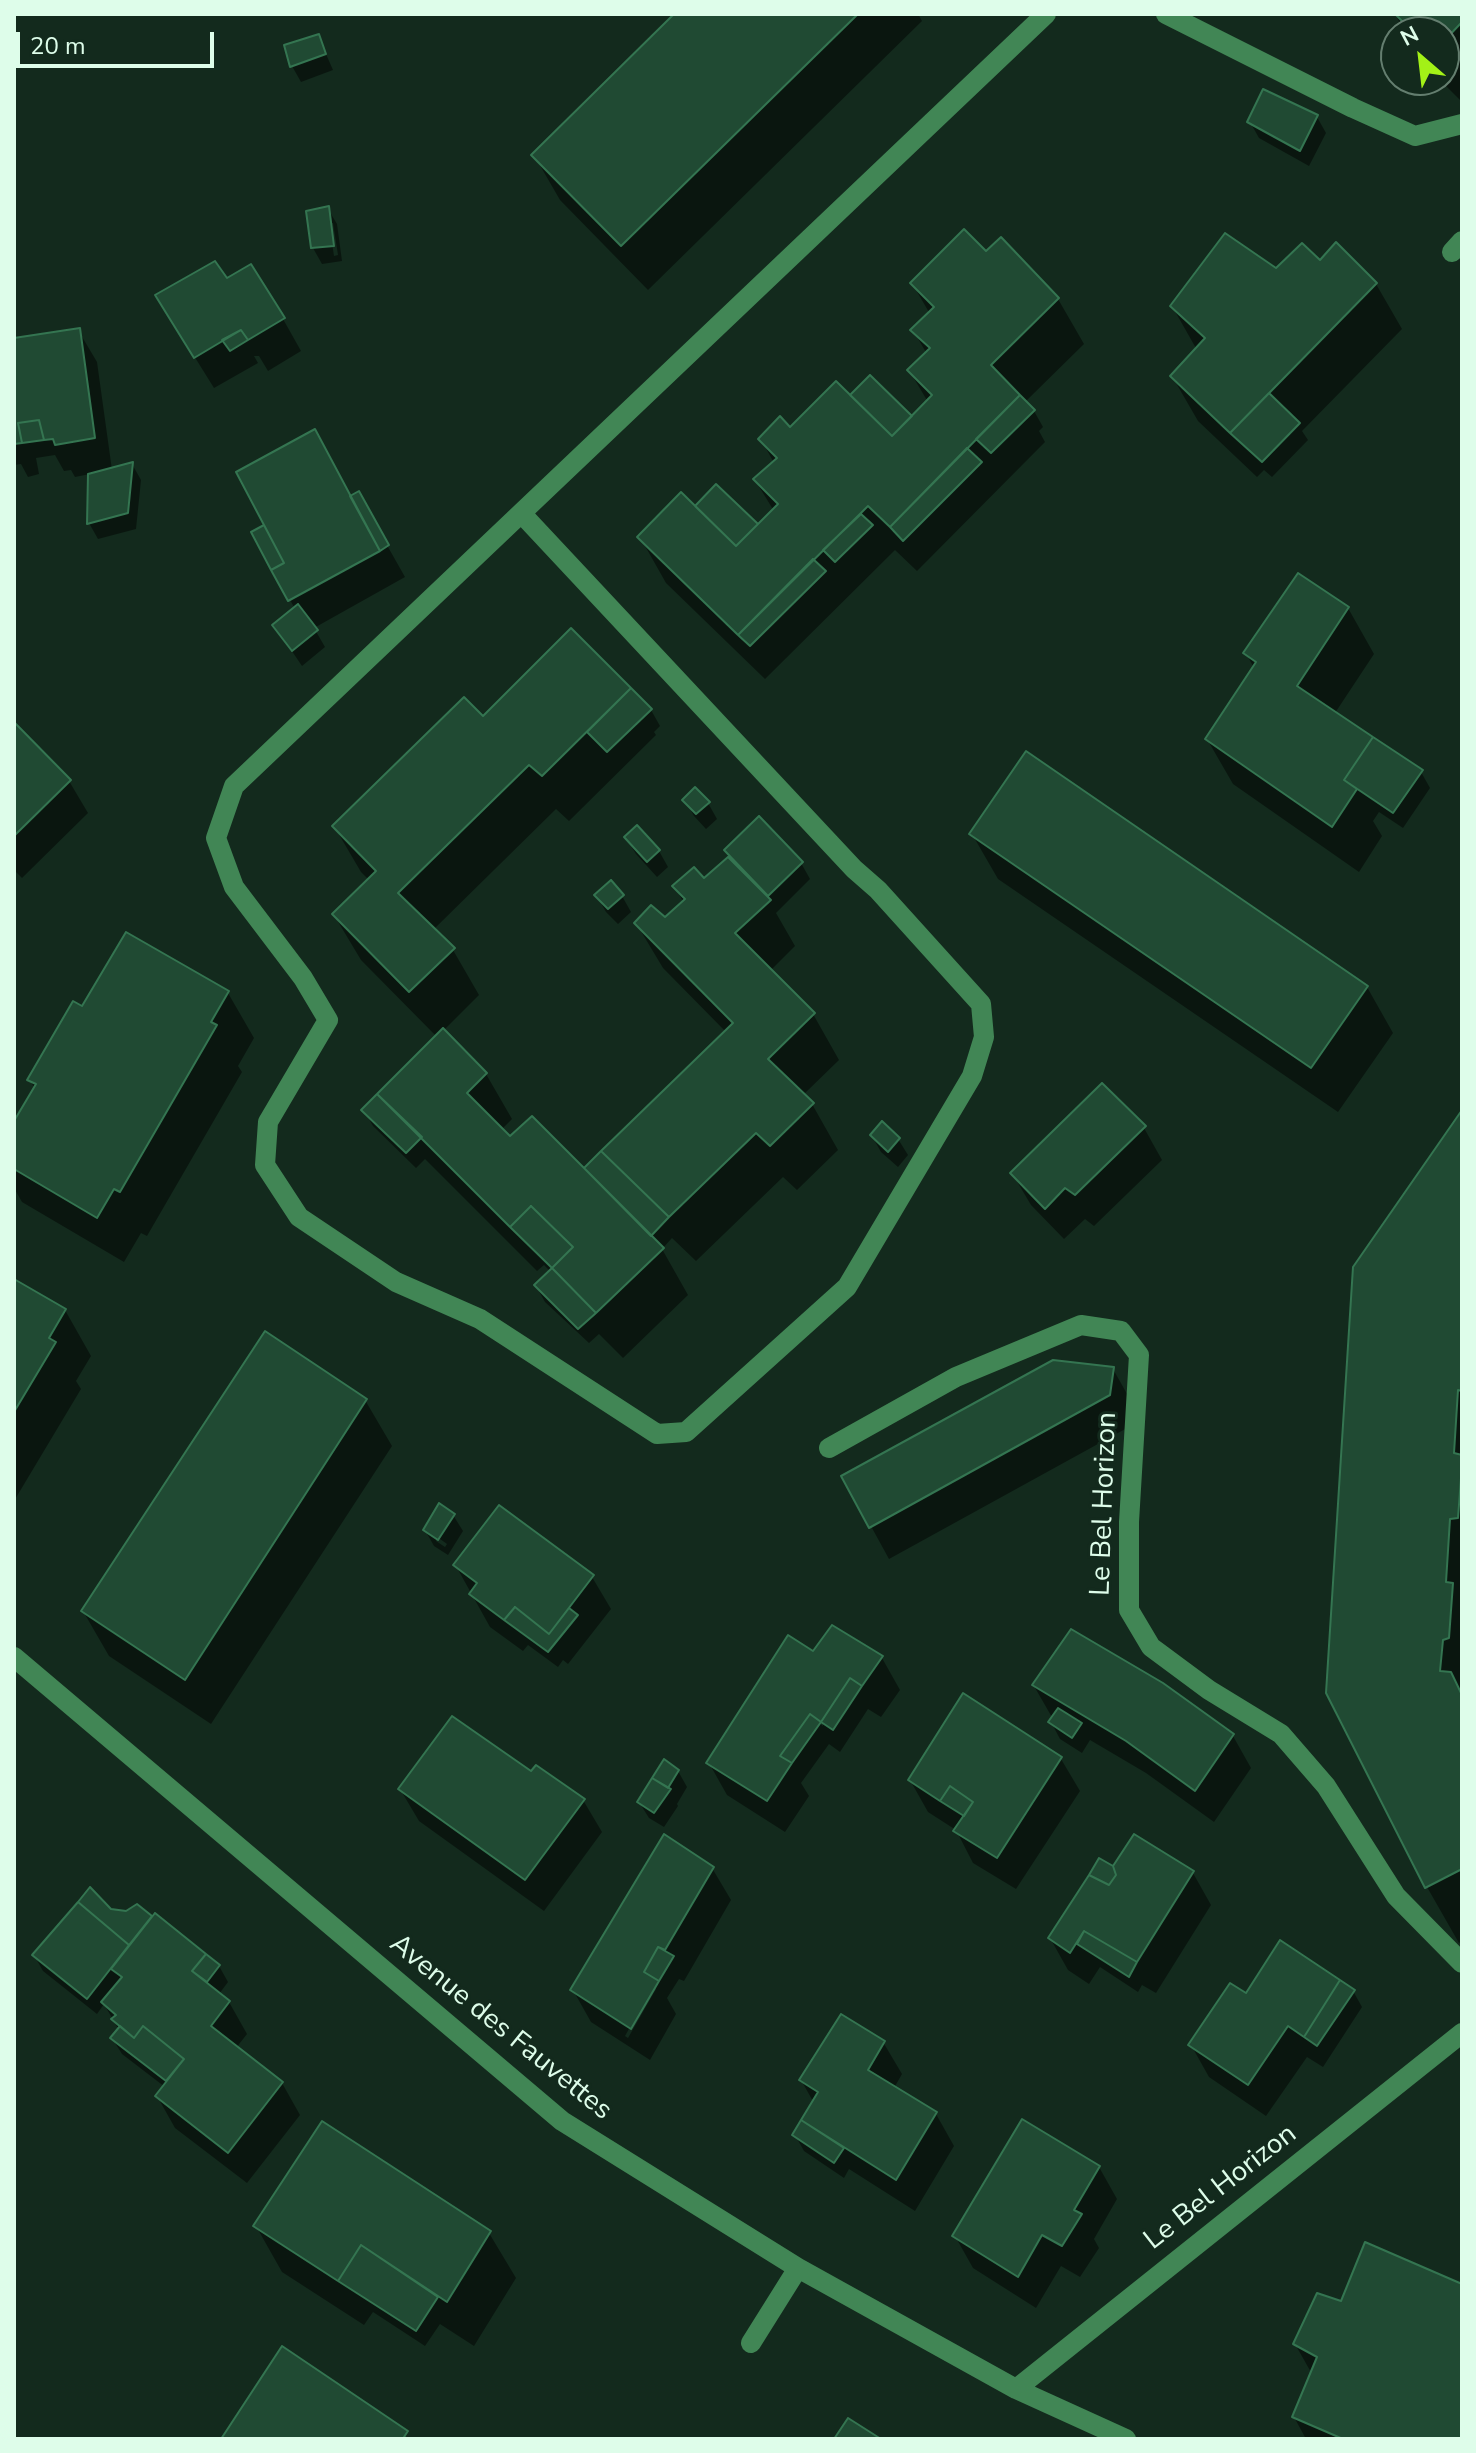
<!DOCTYPE html>
<html>
<head>
<meta charset="utf-8">
<style>
  body { margin:0 }
  #map { position:relative; width:1476px; height:2453px; overflow:hidden; background:#132a1d; font-family:"Nunito Sans",sans-serif }
  canvas { display:block }
  .frame { position:absolute; inset:0; border:16px solid #defdea; pointer-events:none }
  .north { position:absolute; left:1380px; top:16px; width:80px; height:80px; box-sizing:border-box; background:#132a1d; border:2px solid #647e6f; border-radius:50%; rotate:332deg; font-size:22px; font-weight:700; line-height:32px; text-align:center; color:#defdea }
  .north::after { content:''; display:block; margin:auto; width:28px; height:36px; background:#a3f117; clip-path:polygon(50% 0,100% 100%,50% 72%,0 100%) }
  .scale { position:absolute; left:16px; top:32px; width:198px; height:36px; box-sizing:border-box; border:4px solid #defdea; border-top:0; padding-left:10px; font-size:24px; line-height:28px; white-space:nowrap; color:#defdea; -webkit-text-stroke:6px #132a1d; paint-order:stroke }
</style>
</head>
<body>
<div id="map">
<canvas width="1476" height="2453"></canvas>
<div class="frame"></div>
<div class="north">N</div>
<div class="scale">20 m</div>
</div>
<script>
const c = document.querySelector('canvas').getContext('2d');
c.lineJoin = 'round';
function fill(path, color) {
  c.fillStyle = color;
  c.fill(path, 'evenodd');
}
function toPath(rows) {
  const path = new Path2D();
  for (const r of rows) {
    path.moveTo(r[0], r[1]);
    for (let i = 2; i < r.length; i += 2) path.lineTo(r[i], r[i + 1]);
  }
  return path;
}
function stroke(path, color, width, dash) {
  c.strokeStyle = color;
  c.lineWidth = width;
  c.lineCap = dash ? 'butt' : 'round';
  c.setLineDash(dash || []);
  c.stroke(path);
}
function drawText(font, color, halo, rows, align = 'center') {
  c.font = font + ' "Nunito Sans",sans-serif';
  c.lineWidth = 6;
  c.setLineDash([]);
  c.textBaseline = 'middle';
  c.strokeStyle = halo;
  c.fillStyle = color;
  for (const [text, x, y, turn = 0] of rows) {
    c.save();
    c.translate(x, y);
    c.rotate((+turn || 0) * Math.PI / 180);
    c.textAlign = isNaN(turn) ? turn : align;
    if (halo) c.strokeText(text, 0, 0);
    c.fillText(text, 0, 0);
    c.restore();
  }
}
fill(toPath([
  [677,14,918,14,922,21,648,290,560,200,534,155],
  [1395,14,1462,14,1462,102,1440,80,1444,80,1444,32,1405,32],
  [318,36,333,70,301,82,292,66],
  [1317,117,1326,133,1309,166,1259,138,1250,122],
  [328,209,337,224,342,261,322,264,313,248],
  [329,223,333,223,338,255,334,256],
  [1320,263,1376,284,1402,329,1302,431,1308,440,1272,477,1264,470,1257,477,1198,421,1172,376,1197,350,1172,306,1276,271],
  [226,280,283,319,301,351,268,371,259,356,254,356,258,363,214,388,176,327],
  [912,283,1058,299,1084,344,1025,402,1034,411,1043,427,1039,431,1045,442,917,571,895,550,765,679,666,583,640,537,695,509,758,527,774,511,755,480,774,463,761,439,790,430,850,398,912,418,928,402,909,370,927,354,913,330,930,314],
  [78,330,97,362,112,470,132,464,141,480,136,529,98,539,89,523,90,474,75,477,71,470,64,471,55,455,36,458,39,474,28,477,21,464,14,465,14,340],
  [358,494,405,577,314,628,325,647,302,666,275,626,295,609,254,533],
  [1348,608,1374,654,1335,713,1421,772,1430,788,1403,828,1379,812,1373,821,1382,836,1359,872,1233,784,1207,739,1254,668,1246,653],
  [571,631,651,710,660,726,654,732,656,735,569,821,556,809,433,930,453,950,479,995,443,1031,486,1074,512,1119,501,1130,510,1139,590,1177,726,1032,663,968,636,923,665,920,684,903,675,887,704,881,730,857,726,850,801,863,810,879,776,913,795,946,770,971,813,1014,839,1060,803,1095,812,1104,838,1150,797,1190,783,1177,696,1261,672,1238,662,1249,688,1295,623,1358,599,1334,589,1343,545,1302,536,1286,551,1272,544,1265,537,1271,425,1159,416,1168,373,1126,364,1110,437,1037,361,960,334,915,369,880,361,872,334,826,483,719],
  [14,724,69,781,88,813,22,878,14,870],
  [685,800,708,803,717,819,706,829,694,816],
  [637,828,659,851,668,867,657,877,636,854,626,838],
  [972,834,1367,987,1393,1033,1338,1112,998,879],
  [597,896,622,896,631,912,618,924,606,912],
  [228,993,254,1038,238,1066,242,1072,147,1236,141,1233,124,1262,22,1202,14,1188,14,1125,35,1089,30,1080,83,1009],
  [1462,1114,1462,1941,1459,1943,1427,1887],
  [1144,1128,1162,1160,1094,1226,1085,1219,1064,1239,1031,1205,1012,1173],
  [872,1136,898,1139,908,1155,898,1167,881,1152],
  [14,1281,65,1310,91,1356,76,1381,81,1389,14,1501],
  [1113,1369,1131,1401,1127,1428,889,1559,844,1477],
  [365,1400,392,1446,211,1724,109,1656,83,1611],
  [453,1515,463,1531,448,1555,434,1546,425,1530],
  [436,1536,447,1544,445,1547,436,1541],
  [456,1566,592,1577,611,1609,568,1664,563,1660,558,1667,528,1645,523,1651,490,1627],
  [882,1658,900,1690,881,1717,868,1709,840,1752,829,1744,801,1783,809,1796,785,1832,727,1795,709,1763],
  [805,1713,823,1721,823,1726],
  [1034,1686,1233,1736,1251,1768,1214,1822,1146,1773,1090,1740,1082,1753,1060,1739,1051,1722,1053,1719],
  [964,1696,1061,1759,1080,1791,1016,1889,973,1863,956,1830,928,1812,910,1780],
  [678,1771,687,1787,677,1804,678,1806,664,1827,649,1818,639,1802],
  [532,1774,583,1800,602,1832,544,1911,419,1821,400,1789],
  [712,1868,731,1900,684,1981,679,1979,667,1998,676,2014,650,2060,591,2022,573,1990],
  [653,1986,656,1989,628,2038,625,2036],
  [1115,1869,1193,1873,1211,1905,1156,1993,1142,1985,1138,1992,1100,1967,1089,1984,1068,1970,1050,1938],
  [110,1911,151,1917,219,1966,228,1982,219,1994,229,2002,247,2034,236,2048,282,2083,300,2115,247,2183,175,2128,157,2096,165,2087,122,2054,112,2038,119,2030,104,2004,97,2014,43,1971,34,1955],
  [1353,1991,1362,2007,1323,2067,1307,2057,1266,2116,1209,2077,1191,2045,1246,1996],
  [883,2042,902,2074,894,2088,936,2114,954,2146,915,2211,849,2169,844,2178,804,2151,795,2135,814,2103,801,2080],
  [1099,2167,1117,2199,1094,2239,1099,2248,1080,2277,1061,2266,1036,2308,973,2268,955,2236],
  [256,2226,489,2233,516,2278,474,2346,440,2324,425,2346,373,2312,364,2325,282,2272],
  [1462,2286,1462,2439,1306,2439,1294,2417,1312,2374,1295,2344,1342,2304]
]), '#0007');
const building = toPath([
  [674,14,858,14,621,246,531,155,674,14],
  [1395,14,1462,14,1462,22,1444,41,1444,32,1413,32,1395,14],
  [319,34,326,54,290,67,284,45,319,34],
  [1263,89,1318,115,1300,151,1247,122,1263,89],
  [329,206,334,246,311,248,306,211,329,206],
  [964,229,986,251,1001,237,1059,298,991,365,1020,395,890,527,868,506,738,635,637,537,681,492,736,546,778,504,753,479,777,458,758,439,780,416,790,427,836,381,892,436,932,395,907,370,930,348,910,330,934,307,910,283,964,229],
  [1225,233,1276,268,1302,243,1320,260,1336,242,1377,283,1230,433,1170,376,1205,338,1170,306,1225,233],
  [215,261,227,278,251,264,285,318,248,340,241,330,194,358,155,295,215,261],
  [80,328,95,438,55,445,53,439,44,440,39,420,18,423,22,443,14,444,14,338,80,328],
  [241,330,248,340,230,351,222,340,241,330],
  [870,375,912,416,892,436,850,395,870,375],
  [1269,393,1300,423,1262,462,1230,433,1269,393],
  [1020,395,1035,410,991,453,976,439,1020,395],
  [39,420,44,440,22,443,18,423,39,420],
  [315,429,380,551,288,601,271,570,284,563,236,472,315,429],
  [967,448,982,462,903,541,890,527,967,448],
  [133,462,128,513,87,524,88,474,133,462],
  [716,484,758,524,736,546,695,506,716,484],
  [359,491,389,545,380,551,350,496,359,491],
  [861,514,873,525,835,562,823,550,861,514],
  [264,525,284,563,271,570,251,532,264,525],
  [813,559,826,571,750,646,738,635,813,559],
  [1298,573,1349,607,1297,686,1373,737,1344,780,1357,789,1332,827,1205,739,1256,662,1243,653,1298,573],
  [298,604,318,630,292,651,272,625,298,604],
  [571,628,631,688,542,776,529,765,398,893,455,948,409,992,332,914,376,871,332,826,464,697,483,716,571,628],
  [631,688,652,709,607,752,587,732,631,688],
  [14,722,71,780,14,836,14,722],
  [1373,737,1423,770,1393,813,1344,780,1373,737],
  [1026,751,1368,986,1311,1068,969,834,1026,751],
  [695,787,710,802,696,814,682,800,695,787],
  [759,816,803,862,768,896,724,850,759,816],
  [637,825,660,850,647,862,624,837,637,825],
  [728,857,771,900,735,933,815,1013,768,1059,814,1103,770,1146,756,1133,669,1217,601,1151,733,1023,634,923,651,905,665,917,685,899,672,886,694,867,704,878,728,857],
  [611,880,624,895,608,909,594,895,611,880],
  [126,932,229,991,211,1022,217,1025,120,1192,114,1189,97,1218,14,1169,14,1121,36,1084,27,1080,73,1001,82,1006,126,932],
  [443,1028,487,1073,467,1093,510,1136,532,1116,664,1248,596,1313,552,1268,573,1247,531,1206,510,1227,377,1094,443,1028],
  [1102,1083,1146,1126,1075,1195,1065,1188,1045,1209,1010,1173,1102,1083],
  [377,1094,422,1137,406,1153,361,1110,377,1094],
  [1462,1110,1462,1391,1458,1390,1454,1453,1462,1455,1462,1465,1458,1518,1450,1519,1446,1582,1453,1583,1449,1638,1443,1640,1440,1671,1451,1672,1462,1695,1462,1869,1425,1888,1326,1693,1353,1267,1462,1110],
  [882,1121,900,1138,888,1152,870,1135,882,1121],
  [601,1151,669,1217,651,1236,584,1168,601,1151],
  [531,1206,573,1247,552,1268,510,1227,531,1206],
  [552,1268,596,1313,578,1329,534,1285,552,1268],
  [14,1279,66,1309,49,1338,56,1342,14,1412,14,1279],
  [265,1331,367,1399,185,1680,81,1611,265,1331],
  [1053,1360,1114,1367,1110,1395,869,1528,841,1476,1053,1360],
  [439,1503,455,1514,438,1540,423,1530,439,1503],
  [499,1505,594,1575,549,1634,515,1607,504,1620,469,1594,477,1583,453,1565,499,1505],
  [515,1607,549,1634,569,1608,578,1615,548,1652,504,1620,515,1607],
  [832,1625,883,1656,862,1686,850,1678,821,1722,810,1714,780,1756,792,1763,767,1801,706,1763,788,1635,813,1651,832,1625],
  [1071,1629,1163,1683,1234,1734,1195,1791,1126,1741,1032,1685,1071,1629],
  [850,1678,862,1686,833,1730,821,1722,850,1678],
  [963,1693,1062,1757,997,1858,953,1831,973,1802,950,1786,940,1801,908,1780,963,1693],
  [1058,1708,1082,1723,1072,1738,1048,1722,1058,1708],
  [810,1714,821,1722,792,1763,780,1756,810,1714],
  [452,1716,531,1771,536,1765,585,1799,525,1880,398,1789,452,1716],
  [664,1759,679,1770,668,1788,652,1778,664,1759],
  [652,1778,671,1789,654,1813,637,1802,652,1778],
  [950,1786,973,1802,964,1816,940,1801,950,1786],
  [664,1834,714,1867,665,1950,658,1947,644,1972,659,1981,631,2029,570,1990,664,1834],
  [1134,1834,1194,1871,1137,1962,1084,1931,1070,1953,1048,1938,1089,1875,1109,1885,1116,1875,1113,1866,1134,1834],
  [1099,1858,1113,1866,1116,1875,1109,1885,1089,1875,1099,1858],
  [90,1887,111,1909,126,1911,137,1904,152,1916,129,1945,78,1902,90,1887],
  [78,1902,129,1945,87,1999,32,1955,78,1902],
  [155,1913,206,1954,192,1971,230,2001,211,2026,283,2082,228,2153,155,2096,184,2059,143,2026,134,2038,111,2019,116,2015,101,2002,122,1977,111,1969,155,1913],
  [1084,1931,1137,1962,1129,1977,1077,1944,1084,1931],
  [1280,1940,1340,1980,1304,2037,1288,2026,1248,2085,1188,2045,1230,1983,1246,1993,1280,1940],
  [658,1947,674,1956,659,1981,644,1972,658,1947],
  [206,1954,220,1965,207,1982,192,1971,206,1954],
  [1340,1980,1355,1990,1317,2046,1304,2037,1340,1980],
  [841,2014,885,2041,868,2070,937,2112,896,2180,801,2120,818,2092,799,2080,841,2014],
  [120,2026,134,2038,143,2026,184,2059,166,2081,110,2038,120,2026],
  [1022,2119,1100,2166,1074,2210,1082,2214,1062,2246,1042,2235,1018,2277,952,2236,1022,2119],
  [801,2120,844,2148,834,2163,792,2135,801,2120],
  [322,2121,491,2231,447,2302,361,2245,338,2281,253,2226,322,2121],
  [1365,2242,1462,2284,1462,2439,1343,2439,1292,2417,1317,2357,1293,2344,1317,2293,1341,2301,1365,2242],
  [361,2245,438,2297,416,2331,338,2281,361,2245],
  [282,2346,408,2431,404,2437,408,2439,221,2439,282,2346],
  [848,2418,881,2439,834,2439,848,2418]
]);
fill(building, '#204a33');
stroke(building, '#347551', 2);
stroke(toPath([
  [1166,14,1353,108,1415,136,1462,124],
  [1452,252,1462,241],
  [522,514,854,869,878,890,981,1004,984,1037,972,1076,847,1287,686,1432,657,1434,480,1319,396,1282,299,1217,265,1165,268,1122,328,1020,303,978,234,887,216,838,234,786,1046,14],
  [829,1448,956,1377,1081,1325,1121,1331,1139,1355,1129,1522,1129,1610,1151,1647,1209,1690,1281,1734,1326,1786,1396,1896,1462,1963],
  [14,1657,562,2121,798,2268,1016,2389,1126,2439],
  [751,2343,798,2268],
  [1016,2389,1462,2033]
]), '#418655', 20);
drawText('28px', '#defdea', '#132a1d', [
  ["Le Bel Horizon",1105,1504,-88],
  ["Avenue des Fauvettes",500,2028,39],
  ["Le Bel Horizon",1221,2188,-38]
]);
</script>
</body>
</html>
